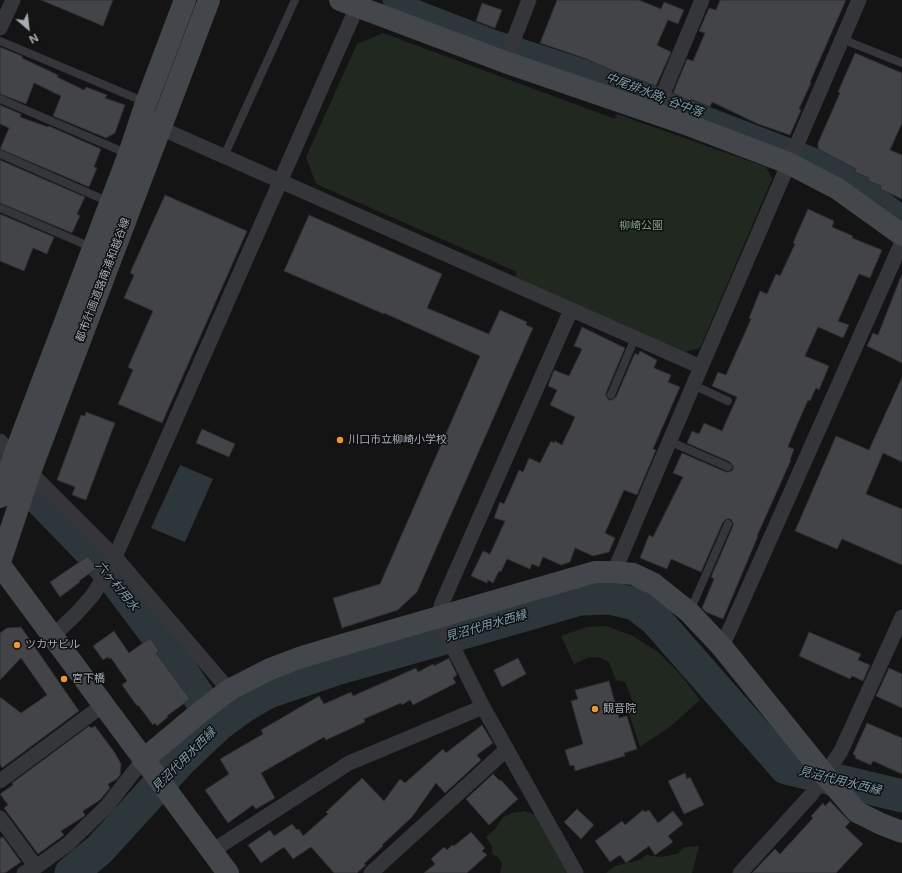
<!DOCTYPE html>
<html>
<head>
<meta charset="utf-8">
<style>
  body { margin:0 }
  #map { position:relative; width:902px; height:873px; overflow:hidden; background:#141415; font-family:Inter,sans-serif }
  canvas { display:block }
  .north { position:absolute; left:8px; top:8px; width:40px; height:40px; -webkit-text-stroke:3px #0f0f10; paint-order:stroke; rotate:152deg; font-size:11px; font-weight:700; line-height:16px; text-align:center; color:#a6acb5 }
  .north::after { content:''; display:block; margin:auto; width:14px; height:18px; background:#a6acb5; clip-path:polygon(50% 0,100% 100%,50% 72%,0 100%) }
</style>
</head>
<body>
<div id="map">
<canvas width="902" height="873"></canvas>
<div class="north">N</div>
</div>
<script>
const c = document.querySelector('canvas').getContext('2d');
c.lineJoin = 'round';
function fill(path, color) {
  c.fillStyle = color;
  c.fill(path, 'evenodd');
}
function toPath(rows) {
  const path = new Path2D();
  for (const r of rows) {
    path.moveTo(r[0], r[1]);
    for (let i = 2; i < r.length; i += 2) path.lineTo(r[i], r[i + 1]);
  }
  return path;
}
function stroke(path, color, width, dash) {
  c.strokeStyle = color;
  c.lineWidth = width;
  c.lineCap = dash ? 'butt' : 'round';
  c.setLineDash(dash || []);
  c.stroke(path);
}
function drawText(font, color, halo, rows, align = 'center') {
  c.font = font + ' Inter,"Noto Sans JP",sans-serif';
  c.lineWidth = 3;
  c.setLineDash([]);
  c.textBaseline = 'middle';
  c.strokeStyle = halo;
  c.fillStyle = color;
  for (const [text, x, y, turn = 0] of rows) {
    c.save();
    c.translate(x, y);
    c.rotate((+turn || 0) * Math.PI / 180);
    c.textAlign = isNaN(turn) ? turn : align;
    if (halo) c.strokeText(text, 0, 0);
    c.fillText(text, 0, 0);
    c.restore();
  }
}
fill(toPath([
  [383,33,615,119,617,114,766,167,772,179,700,348,685,352,515,278,517,272,316,184,306,157,357,44],
  [606,626,633,636,658,652,681,675,700,700,671,726,640,747,628,710,632,708,633,702,625,682,616,680,609,662,601,658,589,657,574,664,561,636,587,627],
  [525,811,536,815,569,843,566,866,570,873,500,873,502,864,498,857,492,854,492,846,486,837,495,829,502,818,512,813],
  [699,846,692,873,606,873,615,866,639,860,646,855,661,857,677,854,685,847],
  [73,866,81,873,57,873,66,867]
]), '#202820');
fill(toPath([
  [180,465,213,479,185,542,151,528]
]), '#2c363b');
stroke(toPath([
  [392,0,496,40,585,69,842,168,902,215]
]), '#2c363b', 19);
stroke(toPath([
  [0,458,96,557,116,581,159,638,218,725],
  [71,873,99,850,182,759,218,725,244,706,268,692,333,670,487,626,580,599,610,598,635,604,656,620,786,768,902,796]
]), '#2c363b', 33);
const building = toPath([
  [41,0,113,0,103,26,41,0],
  [557,0,639,0,661,9,664,2,684,10,678,24,668,20,657,45,671,52,656,86,624,74,623,75,584,58,540,43,557,0],
  [720,0,846,0,810,82,811,83,799,109,801,110,790,135,758,124,712,102,710,107,691,99,690,101,673,93,687,59,693,61,705,33,699,31,709,8,716,10,720,0],
  [482,3,502,10,495,28,476,21,482,3],
  [0,47,22,56,22,58,58,75,57,77,84,90,86,87,107,95,105,98,125,105,115,133,106,138,53,116,61,96,34,83,26,104,0,94,0,47],
  [855,53,902,73,902,123,890,150,902,155,902,199,880,189,881,186,868,181,869,178,855,172,856,169,818,149,818,143,840,93,838,92,855,53],
  [0,105,21,114,20,117,48,127,49,126,101,149,94,167,97,168,89,187,0,149,9,128,0,124,0,105],
  [0,160,85,197,77,214,80,216,72,233,0,203,0,160],
  [165,195,247,231,162,423,118,404,133,370,128,367,153,311,124,298,134,275,130,273,165,195],
  [808,209,834,221,832,227,853,236,852,238,882,250,870,278,859,274,838,321,849,325,843,338,818,327,805,356,829,366,819,390,816,388,810,401,808,400,791,439,788,447,794,449,790,460,791,460,757,536,758,536,723,619,706,612,702,608,714,579,711,577,733,526,733,523,731,519,727,519,723,522,701,572,671,559,667,569,640,558,649,535,653,537,683,477,673,473,682,453,726,472,729,472,733,470,733,466,730,462,687,443,692,431,699,434,704,423,722,431,737,397,712,386,718,372,726,375,751,319,749,318,760,291,767,294,776,274,780,276,795,244,793,243,808,209],
  [0,214,54,237,47,254,33,248,24,271,0,261,0,214],
  [309,215,442,274,427,308,489,334,500,310,527,322,526,325,533,328,417,592,398,610,342,628,333,598,380,584,480,356,384,313,384,314,284,271,309,215],
  [901,276,902,276,902,363,867,346,873,333,878,335,901,276],
  [582,327,625,348,606,393,606,396,609,400,612,400,616,397,635,353,638,355,640,351,657,360,654,368,671,375,668,382,680,387,653,449,656,450,637,495,624,490,605,533,615,538,609,552,593,556,575,548,570,562,561,565,543,557,539,567,532,564,530,569,507,559,501,572,499,571,493,583,488,580,487,583,471,576,483,551,490,554,505,521,494,518,500,502,504,504,519,470,523,472,529,458,540,463,551,441,554,443,555,441,562,445,575,417,550,405,557,390,548,386,554,370,569,376,582,349,574,346,582,327],
  [902,377,902,462,883,453,866,494,902,509,902,565,842,539,837,549,795,531,836,436,869,450,902,377],
  [86,412,115,423,86,500,72,495,75,487,57,480,81,415,85,416,86,412],
  [202,429,235,444,229,457,196,443,202,429],
  [88,556,97,568,79,581,80,582,60,597,50,582,88,556],
  [21,627,79,711,2,768,0,764,0,697,21,713,47,695,21,658,0,680,0,633,7,628,21,627],
  [114,631,129,653,150,638,159,651,156,653,190,699,167,716,168,717,157,726,155,723,153,725,138,705,137,706,122,685,127,681,111,658,109,659,108,657,103,660,93,646,114,631],
  [809,632,861,654,858,660,870,665,863,681,852,676,850,679,799,656,809,632],
  [449,658,457,675,453,678,456,683,413,705,410,700,402,705,401,703,364,719,365,722,326,740,324,737,261,773,275,798,256,809,253,805,228,823,205,790,229,774,220,759,263,734,261,730,319,696,324,704,351,692,353,696,416,668,418,672,433,664,434,666,449,658],
  [518,658,526,674,502,687,494,670,518,658],
  [889,668,902,674,902,708,876,696,889,668],
  [609,681,619,718,627,716,637,749,624,753,625,756,575,771,574,765,570,766,565,750,583,744,571,701,578,699,575,690,609,681],
  [867,723,902,738,902,774,873,761,871,765,855,758,856,756,853,754,867,723],
  [482,725,493,743,477,755,481,760,445,793,436,783,412,817,382,845,383,846,364,864,366,865,357,873,334,873,311,847,293,859,284,847,261,863,248,845,270,830,274,836,292,824,297,830,299,829,303,836,328,814,326,812,362,778,384,801,400,779,405,783,443,749,446,753,482,725],
  [89,726,91,728,95,726,115,753,121,764,120,775,117,779,108,784,110,788,100,800,83,811,85,815,83,817,61,831,64,835,38,854,4,808,8,805,0,794,13,785,12,783,89,726],
  [685,773,687,779,690,777,704,805,684,814,668,781,685,773],
  [493,774,500,781,501,780,518,799,489,825,466,799,493,774],
  [830,801,850,822,845,827,863,844,836,873,752,873,775,849,780,854,813,818,811,816,823,803,825,806,830,801],
  [577,809,594,825,581,839,564,822,577,809],
  [643,810,645,812,649,810,658,823,673,811,683,824,668,836,673,842,655,855,649,846,626,863,620,855,610,862,595,841,622,821,625,825,643,810],
  [471,832,485,848,482,851,487,855,467,873,424,873,435,864,431,859,444,847,447,850,452,845,454,846,471,832],
  [3,837,21,862,5,873,0,873,0,838,3,837]
]);
fill(building, '#434448');
stroke(building, '#2e2e31', 1);
stroke(toPath([
  [842,39,902,63],
  [0,41,145,102],
  [0,99,128,154],
  [0,154,109,202],
  [224,156,295,0],
  [0,208,93,248],
  [693,385,728,401],
  [611,395,635,338],
  [669,441,728,467],
  [690,611,728,524]
]), '#35363a', 8);
stroke(toPath([
  [0,28,13,0],
  [505,62,529,0],
  [655,113,702,0],
  [160,128,701,367],
  [571,310,442,603,438,617,483,707,576,873],
  [0,441,14,456],
  [30,472,115,557,104,578,92,596,76,614,53,636],
  [614,572,701,367,859,0],
  [722,647,902,242],
  [229,690,115,557,360,0],
  [0,781,103,705],
  [0,818,36,867],
  [212,851,349,763,483,707],
  [24,873,36,867,68,844,107,806,143,760],
  [371,873,507,749],
  [740,873,811,795,825,775,841,751,902,617]
]), '#35363a', 15);
stroke(toPath([
  [340,0,505,62,686,124,788,163,838,189,902,235],
  [0,497,14,456,129,154,146,103,185,0],
  [0,562,30,472,209,0],
  [0,565,228,873],
  [143,760,198,714,229,690,270,669,299,658,335,647,595,572,614,572,633,574,654,584,689,612,722,647,825,775,857,812,881,824,902,832]
]), '#43464a', 22);
for (const [x, y, r, color] of [
  [340,440,4,"#ed9734"],
  [17,645,4,"#ed9734"],
  [64,679,4,"#ed9734"],
  [595,709,4,"#ed9734"]
]) {
  const dot = new Path2D();
  dot.arc(x, y, r, 0, 2 * Math.PI);
  c.fillStyle = color;
  c.fill(dot);
  stroke(dot, '#0f0f10', 1.5);
}
drawText('11px', '#7fa07d', '#0f0f10', [
  ["柳崎公園",641,226]
]);
drawText('11px', '#a6acb5', '#0f0f10', [
  ["都市計画道路南浦和越谷線",103,280,-69]
]);
drawText('11px', '#a6acb5', '#0f0f10', [
  ["川口市立柳崎小学校",348,440],
  ["ツカサビル",25,645],
  ["宮下橋",72,679],
  ["観音院",603,709]
], 'left');
drawText('italic 12px', '#7d9fb0', '#0f0f10', [
  ["中尾排水路; 谷中落",654,95,21],
  ["六ヶ村用水",117,586,51],
  ["見沼代用水西縁",486,626,-16],
  ["見沼代用水西縁",184,760,-45],
  ["見沼代用水西縁",840,781,14]
]);
</script>
</body>
</html>
